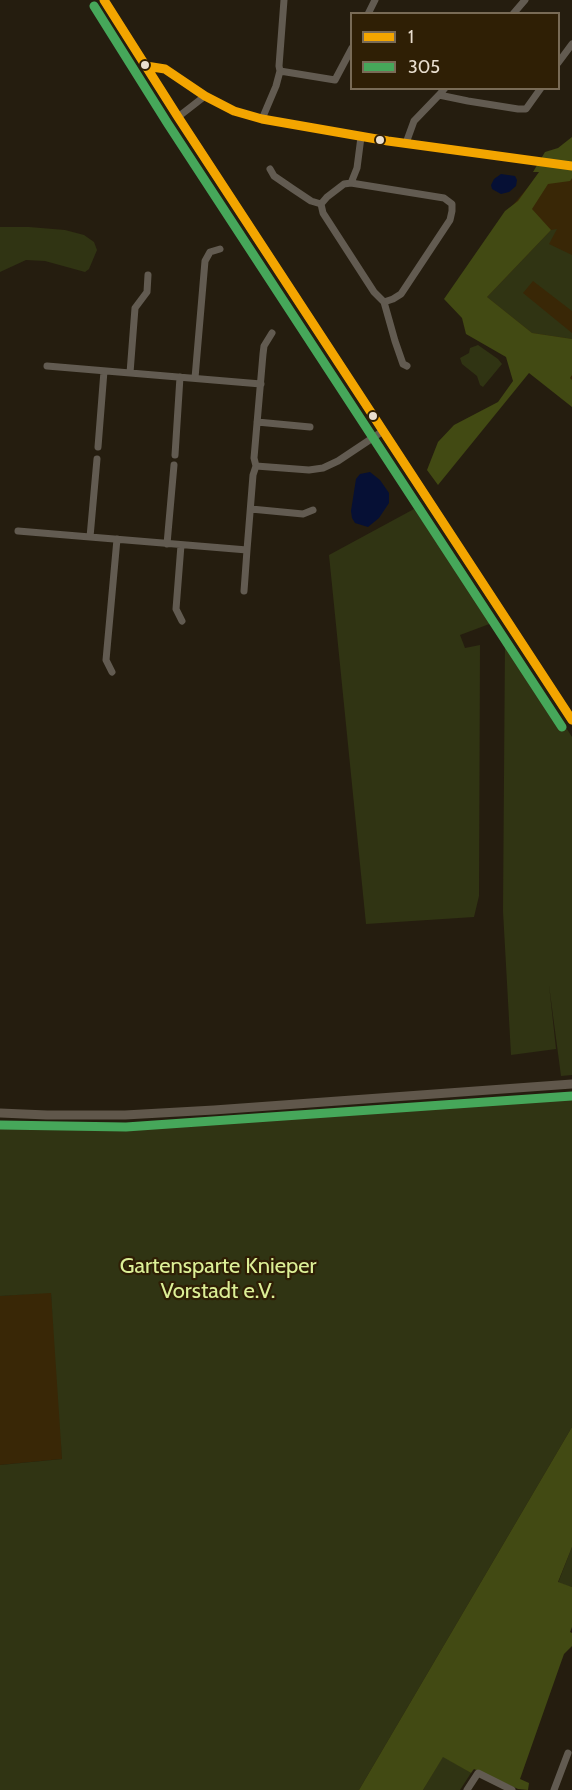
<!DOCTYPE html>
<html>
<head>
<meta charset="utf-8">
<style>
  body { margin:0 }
  #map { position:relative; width:572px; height:1790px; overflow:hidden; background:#251d0f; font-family:Cabin,sans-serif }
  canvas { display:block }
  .legend { position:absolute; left:350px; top:12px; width:210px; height:78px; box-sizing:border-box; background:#2f1f05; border:2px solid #796b56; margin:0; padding:8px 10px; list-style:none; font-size:18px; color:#e9decf }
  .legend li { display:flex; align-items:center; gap:12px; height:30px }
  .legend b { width:30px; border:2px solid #796b56 }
</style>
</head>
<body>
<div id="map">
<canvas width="572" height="1790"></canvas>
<ul class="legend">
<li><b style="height:8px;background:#f3a500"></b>1</li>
<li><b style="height:8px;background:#46a75a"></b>305</li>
</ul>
</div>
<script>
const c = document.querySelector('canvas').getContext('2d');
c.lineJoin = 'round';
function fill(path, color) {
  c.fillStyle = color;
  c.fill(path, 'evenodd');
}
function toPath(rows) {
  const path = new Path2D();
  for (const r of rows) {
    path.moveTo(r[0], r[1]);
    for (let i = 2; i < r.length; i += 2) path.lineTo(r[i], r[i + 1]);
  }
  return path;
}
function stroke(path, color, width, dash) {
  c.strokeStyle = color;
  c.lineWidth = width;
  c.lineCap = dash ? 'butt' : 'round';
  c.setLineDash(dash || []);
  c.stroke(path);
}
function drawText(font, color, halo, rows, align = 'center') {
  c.font = font + ' Cabin,sans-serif';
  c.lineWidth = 4.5;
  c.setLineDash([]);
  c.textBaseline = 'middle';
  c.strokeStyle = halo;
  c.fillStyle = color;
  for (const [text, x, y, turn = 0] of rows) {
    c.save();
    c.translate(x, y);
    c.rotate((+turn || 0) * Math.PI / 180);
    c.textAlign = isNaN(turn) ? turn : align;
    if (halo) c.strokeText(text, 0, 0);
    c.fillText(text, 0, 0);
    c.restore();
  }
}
fill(toPath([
  [572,139,572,400,448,299,507,212,564,145],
  [51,1292,60,1397,62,1459,0,1465,0,1296]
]), '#392706');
fill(toPath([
  [0,227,29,227,65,230,84,235,94,242,97,250,89,269,85,272,45,261,26,260,0,272],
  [557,229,549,244,572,255,572,311,533,281,523,293,572,333,572,339,532,333,487,297,551,230],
  [478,345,498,359,502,364,483,387,480,385,477,376,462,364,460,358,469,353,470,348],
  [414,509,492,623,460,635,465,648,480,645,479,896,474,917,366,924,329,555],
  [509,638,572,737,572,1075,561,1076,549,985,556,1049,511,1055,503,911,505,641],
  [572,1093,572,1427,359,1790,0,1790,0,1465,62,1459,51,1293,0,1296,0,1123,54,1127,152,1124,320,1114],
  [572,1547,572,1587,558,1583],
  [443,1756,471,1773,460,1790,423,1790]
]), '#303413');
fill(toPath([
  [572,137,572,178,570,181,548,184,532,209,551,230,487,297,532,333,572,339,572,375,570,378,572,380,572,407,529,373,438,485,427,470,438,442,454,425,498,402,513,381,506,357,466,334,462,318,444,299,505,211,518,201,539,172,533,172,545,152,558,148],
  [572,1427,572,1547,558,1582,572,1587,572,1627,570,1632,572,1633,572,1646,564,1654,559,1668,520,1779,529,1783,528,1790,518,1789,474,1769,471,1773,443,1757,423,1790,359,1790]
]), '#424a13');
fill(toPath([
  [501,174,515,176,517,180,516,186,509,192,501,194,492,189,491,185,494,179],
  [370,472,380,480,389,493,389,503,379,518,368,527,355,523,352,518,351,511,356,479,360,474]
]), '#061035');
stroke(toPath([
  [284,0,279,66,280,71,335,80,352,48],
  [368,14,375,0],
  [513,14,525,0],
  [558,63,572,44],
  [146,66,165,69,205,96,234,111,262,119,388,141,572,166],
  [445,88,439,95,468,101,518,109,526,109,541,88],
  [178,117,205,96],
  [262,119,276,86,280,71],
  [406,143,414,121,439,95],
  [270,169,274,176,293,189,311,201,321,204],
  [351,183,444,198,452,204,452,211,450,220,401,294,393,299,384,302,374,292,323,213,321,204,327,197,344,184,351,183],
  [351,183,357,168,361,137],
  [384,302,395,341,403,364,407,366],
  [47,366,261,384],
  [130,373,135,308,147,292,148,275],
  [195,378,205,261,210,252,220,249],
  [257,422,310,427],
  [98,447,104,371],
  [175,455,180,377],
  [97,459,90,537,247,550,253,475,256,466,254,458,263,354,264,346,272,333],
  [256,466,309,470,323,468,338,461,383,431],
  [251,509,303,514,313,510],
  [18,531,90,537],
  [167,544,174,465],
  [181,545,176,609,182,621],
  [244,591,247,550],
  [112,672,106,660,117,539],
  [467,1790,478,1773,512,1790],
  [554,1790,568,1753]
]), '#625b51', 7);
stroke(toPath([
  [104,0,178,117,572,720]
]), '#625b51', 8);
stroke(toPath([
  [0,1113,47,1115,125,1115,214,1110,572,1084]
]), '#60574b', 9);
stroke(toPath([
  [104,0,178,117,572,720],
  [146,66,165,69,205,96,234,111,262,119,388,141,572,166]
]), '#f3a500', 9);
stroke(toPath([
  [94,6,168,124,562,727],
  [0,1125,126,1127,572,1096]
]), '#46a75a', 9);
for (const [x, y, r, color] of [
  [145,65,5,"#e9decf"],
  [380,140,5,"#e9decf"],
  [373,416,5,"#e9decf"]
]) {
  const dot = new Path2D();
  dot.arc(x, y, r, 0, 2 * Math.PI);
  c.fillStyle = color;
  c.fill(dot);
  stroke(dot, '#2f1f05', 2);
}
drawText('22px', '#dcef96', '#2f1f05', [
  ["Gartensparte Knieper",218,1267],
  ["Vorstadt e.V.",218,1292]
]);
</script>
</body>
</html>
